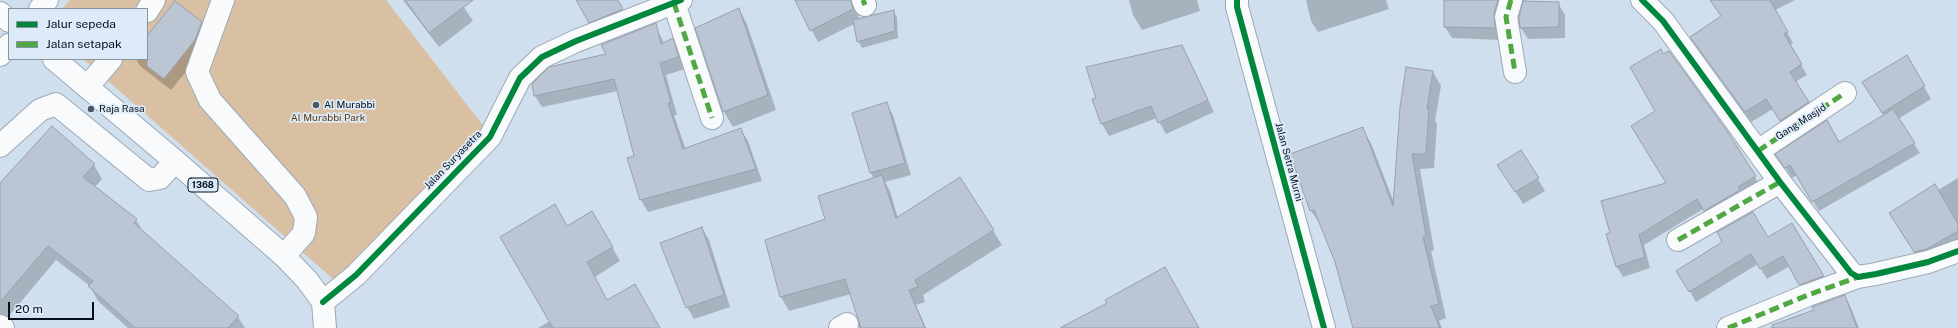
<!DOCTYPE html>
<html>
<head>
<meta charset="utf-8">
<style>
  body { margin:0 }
  #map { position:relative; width:1958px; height:328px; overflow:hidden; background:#d0dfee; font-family:"Public Sans",sans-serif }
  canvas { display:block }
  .legend { position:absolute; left:8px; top:8px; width:140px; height:52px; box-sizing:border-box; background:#ddebf9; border:1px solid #8693a0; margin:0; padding:5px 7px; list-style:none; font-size:12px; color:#040f1b }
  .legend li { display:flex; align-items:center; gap:8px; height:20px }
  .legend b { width:20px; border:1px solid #8693a0 }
  .scale { position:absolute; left:8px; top:302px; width:86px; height:18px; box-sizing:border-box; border:2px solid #040f1b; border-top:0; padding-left:5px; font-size:12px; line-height:14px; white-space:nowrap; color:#040f1b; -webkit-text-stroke:3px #ddebf9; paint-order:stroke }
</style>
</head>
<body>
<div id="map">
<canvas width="1958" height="328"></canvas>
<ul class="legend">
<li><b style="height:5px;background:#00873e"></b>Jalur sepeda</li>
<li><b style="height:5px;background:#50a843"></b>Jalan setapak</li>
</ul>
<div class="scale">20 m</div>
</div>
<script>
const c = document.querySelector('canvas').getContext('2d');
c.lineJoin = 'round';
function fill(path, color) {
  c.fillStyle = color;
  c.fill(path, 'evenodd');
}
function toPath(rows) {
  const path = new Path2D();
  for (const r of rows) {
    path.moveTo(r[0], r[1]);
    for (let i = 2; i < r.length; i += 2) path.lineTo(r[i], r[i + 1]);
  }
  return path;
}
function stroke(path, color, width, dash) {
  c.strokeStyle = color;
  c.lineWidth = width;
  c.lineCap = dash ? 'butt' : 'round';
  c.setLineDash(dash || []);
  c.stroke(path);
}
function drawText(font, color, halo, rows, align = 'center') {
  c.font = font + ' "Public Sans",sans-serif';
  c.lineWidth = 3.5;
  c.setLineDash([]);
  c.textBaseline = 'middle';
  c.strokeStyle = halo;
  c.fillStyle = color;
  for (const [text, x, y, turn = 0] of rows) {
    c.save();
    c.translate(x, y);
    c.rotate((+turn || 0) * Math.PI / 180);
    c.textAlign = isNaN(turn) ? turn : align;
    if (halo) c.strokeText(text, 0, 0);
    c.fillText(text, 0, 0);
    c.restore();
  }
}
fill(toPath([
  [70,0,386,0,485,128,341,286,83,59,147,59,147,9,62,9]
]), '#d9c0a3');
fill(toPath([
  [403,0,459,0,473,21,439,47],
  [577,0,617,0,629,21,596,34],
  [796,0,859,0,857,11,859,19,893,11,897,17,898,38,862,48,858,41,854,24,818,42],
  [1129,0,1197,0,1200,11,1142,30,1133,15],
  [1306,0,1386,0,1389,9,1318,32,1311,21],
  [1445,0,1500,0,1501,40,1452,38,1445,27],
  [1715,0,1795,0,1775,10,1793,43,1790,45,1807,75,1795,82,1814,113,1787,131,1773,109,1751,122,1691,37,1722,17],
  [1558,3,1565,15,1565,38,1528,39,1521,28],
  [739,9,747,24,776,110,733,127,724,112,697,28],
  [201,23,208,35,202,52,171,90,140,66,136,59,147,59,147,37],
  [655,25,664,43,672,40,679,51,685,69,666,75,677,115,674,115,686,150,741,130,748,141,762,181,648,212,641,200,635,157,618,91,542,107,535,96,608,55],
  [1663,56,1727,131,1761,187,1711,221,1703,209,1644,245,1650,268,1623,277,1617,267,1611,234,1668,183,1656,111],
  [1907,57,1931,99,1898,119,1920,153,1819,211,1797,175,1792,178,1777,155,1839,143,1884,116,1870,94],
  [1188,58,1214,112,1166,134,1157,118,1109,136,1102,124,1093,100],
  [1433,72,1441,86,1435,121,1437,124,1434,168,1420,169,1434,250,1431,251,1446,318,1439,321,1442,328,1355,328,1335,262,1321,225,1311,211,1291,154,1362,129,1371,143,1395,205],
  [886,103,893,115,911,175,885,182,890,191,898,218,960,178,1002,245,923,295,925,302,916,305,926,328,859,328,859,318,851,294,789,311,781,297,827,220,874,179,871,173,853,114],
  [1521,151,1545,191,1523,204,1506,177],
  [94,165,102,179,95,187,136,220,143,232,238,317,245,328,128,328,98,301,90,286,56,260,3,323,0,321,0,184],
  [1958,178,1958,249,1923,266,1898,227,1938,190],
  [592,212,620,261,595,277,607,301,659,328,538,328,550,321,567,227],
  [1792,225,1829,287,1806,295,1790,266,1767,279,1758,264,1696,302,1678,271,1724,243,1768,239],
  [702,228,709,240,730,307,694,319,687,307],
  [1845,296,1851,308,1859,328,1769,328,1815,311]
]), '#0003');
const building = toPath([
  [405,0,473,0,429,33,405,0],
  [576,0,618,0,623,9,589,23,576,0],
  [795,0,851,0,853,9,810,31,795,0],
  [1444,0,1498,0,1494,14,1495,28,1444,27,1444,0],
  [1710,0,1770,0,1788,32,1784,34,1802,64,1790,72,1809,102,1780,121,1766,99,1745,112,1690,37,1721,16,1710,0],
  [175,1,202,22,195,40,164,79,147,66,147,36,175,1],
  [1523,1,1559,2,1559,27,1520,28,1519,18,1523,1],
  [739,8,768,95,723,112,695,28,739,8],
  [894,10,895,31,857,42,853,20,894,10],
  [656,23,661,44,673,38,679,57,660,63,671,103,668,103,683,149,741,128,756,169,640,200,627,158,634,156,614,79,534,96,532,84,549,67,606,54,601,45,656,23],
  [1182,45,1208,100,1158,123,1151,106,1101,124,1092,99,1096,98,1086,67,1182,45],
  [1661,49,1663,54,1669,51,1727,131,1756,176,1738,187,1740,190,1704,211,1697,199,1639,235,1645,257,1616,267,1606,234,1610,233,1601,201,1666,183,1631,126,1655,111,1630,67,1661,49],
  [1907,55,1925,86,1882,113,1862,82,1907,55],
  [1406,67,1433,71,1427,109,1429,109,1426,154,1412,154,1426,236,1423,237,1439,304,1431,306,1440,328,1353,328,1335,262,1314,210,1310,211,1290,154,1363,127,1393,206,1400,107,1406,67],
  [887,102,905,163,870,173,852,113,887,102],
  [1893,109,1915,143,1812,202,1790,165,1785,168,1775,154,1827,120,1839,142,1893,109],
  [52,126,95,164,83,177,137,219,134,223,239,316,228,328,135,328,88,286,93,281,48,246,0,302,0,183,52,126],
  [1521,150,1539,178,1515,192,1497,165,1521,150],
  [882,175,896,218,960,177,994,230,915,280,918,287,909,290,925,328,861,328,845,279,780,297,765,240,825,219,818,196,882,175],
  [1935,184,1958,224,1958,231,1927,249,1914,252,1889,213,1935,184],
  [555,204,567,226,592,211,613,247,587,262,607,300,635,284,660,328,553,328,500,237,555,204],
  [1753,212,1768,237,1792,223,1824,276,1799,285,1783,256,1760,269,1751,254,1689,292,1676,271,1722,242,1717,232,1753,212],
  [702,227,724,295,686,308,660,243,702,227],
  [1165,267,1199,328,1060,328,1107,303,1105,300,1165,267],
  [1845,295,1857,328,1773,328,1772,325,1814,310,1812,307,1845,295]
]);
fill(building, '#bbc5d3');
stroke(building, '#969fad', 1);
const minor = toPath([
  [223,0,197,72,210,100,295,196,306,217,304,233,284,256],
  [863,0,865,5],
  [1237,0,1237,7,1324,328],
  [1511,0,1506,17,1515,72],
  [1642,0,1663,21,1780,182,1851,273,1858,277,1876,274,1928,262,1958,251],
  [674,3,712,118],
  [147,11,154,0],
  [0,13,9,21],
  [0,55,9,45],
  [87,87,111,59],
  [0,146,40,110,56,104,149,180,160,178,175,161],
  [1758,151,1845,93],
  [1678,240,1780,182],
  [323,302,356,275,490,137,520,78,542,57,576,41,681,0],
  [0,326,3,328],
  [840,328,847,324],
  [1728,328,1808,295,1858,277]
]);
const major = toPath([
  [40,9,47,0],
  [54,59,175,161,284,256,307,280,323,302,325,328]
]);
stroke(minor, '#9ca9b6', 24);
stroke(major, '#9ca9b6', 24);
stroke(minor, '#f8fafc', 22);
stroke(major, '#f8fafc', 22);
stroke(toPath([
  [863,0,865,5],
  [1511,0,1506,17,1515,72],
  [674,3,712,118],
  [1758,151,1845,93],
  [1678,240,1780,182],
  [1728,328,1808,295,1858,277]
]), '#50a843', 5, [10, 5]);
stroke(toPath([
  [1237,0,1237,7,1324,328],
  [1642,0,1663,21,1780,182,1851,273,1858,277,1876,274,1928,262,1958,251],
  [323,302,356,275,490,137,520,78,542,57,576,41,681,0]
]), '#00873e', 6);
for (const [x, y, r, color] of [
  [316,105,4,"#4b5865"],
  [91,109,4,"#4b5865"]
]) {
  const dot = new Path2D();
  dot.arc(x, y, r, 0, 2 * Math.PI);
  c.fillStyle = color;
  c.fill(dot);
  stroke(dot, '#ddebf9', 1.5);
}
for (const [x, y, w] of [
  [203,185,30]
]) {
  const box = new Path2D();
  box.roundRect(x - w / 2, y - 7, w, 14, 3);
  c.fillStyle = '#ddebf9';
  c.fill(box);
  stroke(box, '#040f1b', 1);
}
drawText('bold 9px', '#040f1b', null, [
  ["1368",203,185]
]);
drawText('10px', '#040f1b', '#ddebf9', [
  ["Al Murabbi",324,105],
  ["Raja Rasa",99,109]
], 'left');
drawText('10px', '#5c3a10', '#ddebf9', [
  ["Al Murabbi Park",328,118]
]);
drawText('10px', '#040f1b', '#ddebf9', [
  ["Gang Masjid",1801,122,-33],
  ["Jalan Suryasetra",453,160,-46],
  ["Jalan Setra Murni",1289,162,75]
]);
</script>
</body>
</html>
